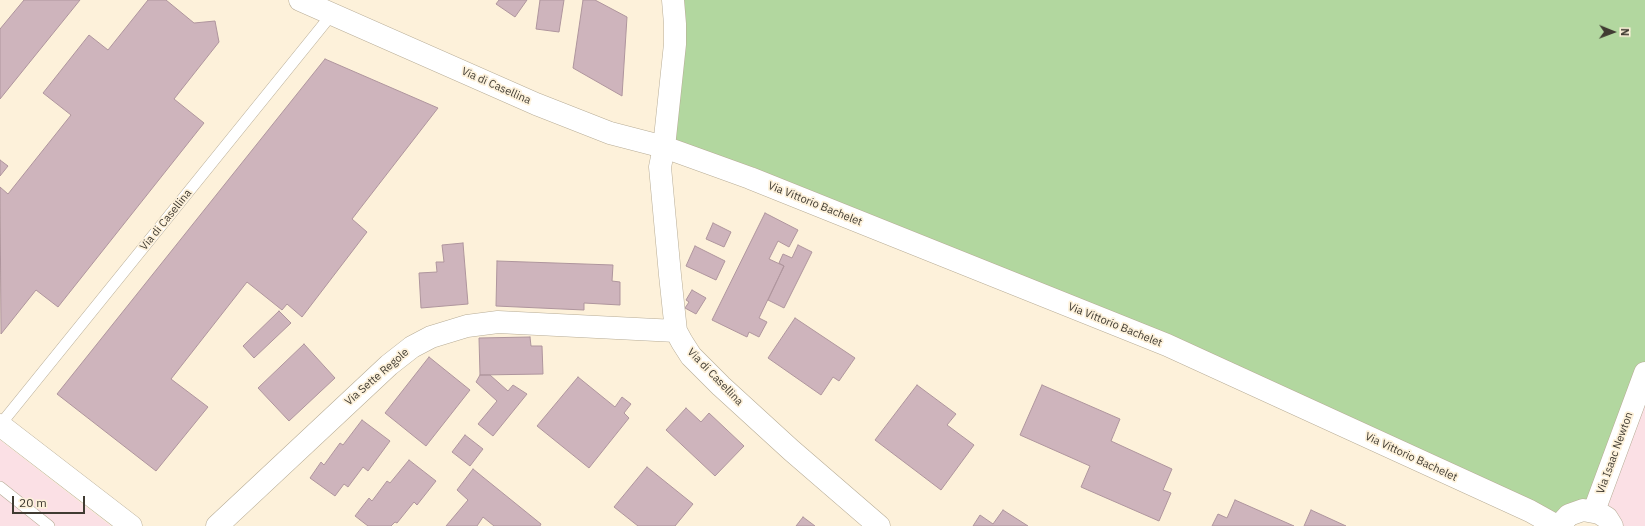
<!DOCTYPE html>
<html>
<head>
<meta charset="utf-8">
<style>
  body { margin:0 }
  #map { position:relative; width:1645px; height:526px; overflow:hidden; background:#fdf1da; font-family:"IBM Plex Sans",sans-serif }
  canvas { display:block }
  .north { position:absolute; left:1593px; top:12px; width:40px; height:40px; -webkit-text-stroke:3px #fdf1da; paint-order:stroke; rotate:91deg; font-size:11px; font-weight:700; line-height:16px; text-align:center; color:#403b32 }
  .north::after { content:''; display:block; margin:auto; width:14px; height:18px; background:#403b32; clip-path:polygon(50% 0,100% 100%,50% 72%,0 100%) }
  .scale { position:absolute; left:12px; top:496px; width:73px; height:18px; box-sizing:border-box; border:2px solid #403b32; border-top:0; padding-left:5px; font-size:12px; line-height:14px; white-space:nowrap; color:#403b32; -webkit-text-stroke:3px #fdf1da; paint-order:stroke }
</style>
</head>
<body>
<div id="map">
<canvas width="1645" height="526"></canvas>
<div class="north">N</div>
<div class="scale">20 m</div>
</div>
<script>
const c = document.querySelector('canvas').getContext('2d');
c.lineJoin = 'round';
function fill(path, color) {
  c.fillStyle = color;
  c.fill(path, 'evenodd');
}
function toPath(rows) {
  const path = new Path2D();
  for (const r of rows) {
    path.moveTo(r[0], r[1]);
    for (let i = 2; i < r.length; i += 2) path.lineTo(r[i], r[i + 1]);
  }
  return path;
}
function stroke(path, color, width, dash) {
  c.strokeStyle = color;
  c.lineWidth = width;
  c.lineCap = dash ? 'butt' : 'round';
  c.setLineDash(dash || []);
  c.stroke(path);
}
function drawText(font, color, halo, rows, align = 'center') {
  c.font = font + ' "IBM Plex Sans",sans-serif';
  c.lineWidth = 3.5;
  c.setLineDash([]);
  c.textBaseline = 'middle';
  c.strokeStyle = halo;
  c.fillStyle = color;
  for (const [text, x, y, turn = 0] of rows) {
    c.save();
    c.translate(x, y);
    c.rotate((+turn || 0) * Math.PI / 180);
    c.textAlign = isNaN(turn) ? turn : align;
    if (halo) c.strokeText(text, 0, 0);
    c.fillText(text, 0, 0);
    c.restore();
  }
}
fill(toPath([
  [1645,372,1645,526,1612,526,1603,515],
  [0,440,111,526,0,526]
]), '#fbe0e5');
fill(toPath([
  [673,0,1645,0,1645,373,1600,493,1565,518,664,147]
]), '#b2d79f');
const building = toPath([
  [24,0,80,0,0,99,0,29,24,0],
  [148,0,166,0,194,23,215,21,219,42,174,99,204,123,58,307,36,290,1,334,0,187,8,194,71,115,43,93,89,35,108,50,148,0],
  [499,0,527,0,515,17,496,4,499,0],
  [540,0,564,0,559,32,536,29,540,0],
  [583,0,595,0,627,17,622,96,573,68,583,0],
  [325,59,438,108,352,219,367,232,302,317,287,304,282,310,247,282,171,379,208,407,156,471,57,394,325,59],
  [0,160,8,166,0,176,0,160],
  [765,213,798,230,789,247,778,241,769,259,784,266,759,318,767,322,759,337,749,332,747,337,712,320,765,213],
  [713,223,731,232,724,247,706,239,713,223],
  [463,243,468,304,421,308,419,273,437,272,436,262,444,262,442,245,463,243],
  [798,245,812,252,784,308,768,300,784,266,779,263,783,254,792,258,798,245],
  [695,246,725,261,716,280,686,266,695,246],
  [497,261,613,265,612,281,620,282,620,305,584,303,584,310,496,306,497,261],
  [692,290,706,298,696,314,685,308,689,302,686,300,692,290],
  [279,311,291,323,254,358,243,346,279,311],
  [795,318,855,358,839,381,833,377,821,395,768,358,795,318],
  [530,337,531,346,542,346,543,374,480,375,479,338,530,337],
  [304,344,335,378,289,421,258,388,304,344],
  [429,357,470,390,426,446,385,413,429,357],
  [480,375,490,375,508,391,513,385,527,394,493,436,478,424,497,401,476,382,480,375],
  [578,377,615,407,622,397,631,404,624,413,629,418,589,468,537,426,578,377],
  [917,385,956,414,947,425,974,445,941,490,875,440,917,385],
  [1042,385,1120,419,1111,441,1172,469,1163,490,1171,493,1159,521,1081,487,1090,466,1020,435,1042,385],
  [686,408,701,422,709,413,744,446,715,476,666,430,686,408],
  [362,420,390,441,368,471,363,467,348,487,344,484,335,496,310,478,321,462,324,465,340,443,343,445,362,420],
  [465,435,483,449,470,466,452,452,465,435],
  [409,460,436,481,417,505,414,502,397,523,395,522,391,526,368,526,355,516,369,498,372,501,387,481,390,483,409,460],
  [647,467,693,504,675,526,638,526,614,507,647,467],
  [473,469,541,524,540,526,494,526,483,517,477,526,446,526,468,500,457,490,473,469],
  [1235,500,1294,526,1212,526,1218,514,1227,518,1235,500],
  [1003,510,1028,526,973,526,980,515,993,524,1003,510],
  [1311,510,1346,526,1304,526,1311,510],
  [803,517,815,526,796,526,803,517]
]);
fill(building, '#ceb4bc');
stroke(building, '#af959d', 1);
const lane = toPath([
  [0,425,332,14],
  [0,487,49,526]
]);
const street = toPath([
  [664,147,660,167,670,275,676,331,682,342,691,356,721,386,791,450,879,526],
  [0,425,131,526],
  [217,526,389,365,412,347,431,337,467,326,498,322,676,331]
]);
const secondary = toPath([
  [300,0,536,104,610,133,664,147,750,178,1167,345,1530,511,1557,526],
  [664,147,675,44,675,24,673,0],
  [1594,511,1645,373],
  [1559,526,1569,515,1583,510,1599,513,1607,518,1612,526]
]);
stroke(lane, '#b7ac96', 12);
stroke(street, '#b7ac96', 23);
stroke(secondary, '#b7ac96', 23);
stroke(lane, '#fff', 11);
stroke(street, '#fff', 22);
stroke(secondary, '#fff', 22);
drawText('11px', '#403b32', '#fdf1da', [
  ["Via di Casellina",496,86,24],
  ["Via Vittorio Bachelet",815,204,22],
  ["Via di Casellina",166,220,-51],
  ["Via Vittorio Bachelet",1115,325,22],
  ["Via Sette Regole",377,377,-41],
  ["Via di Casellina",715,377,46],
  ["Via Isaac Newton",1615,453,-70],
  ["Via Vittorio Bachelet",1411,457,25]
]);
</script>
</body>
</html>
